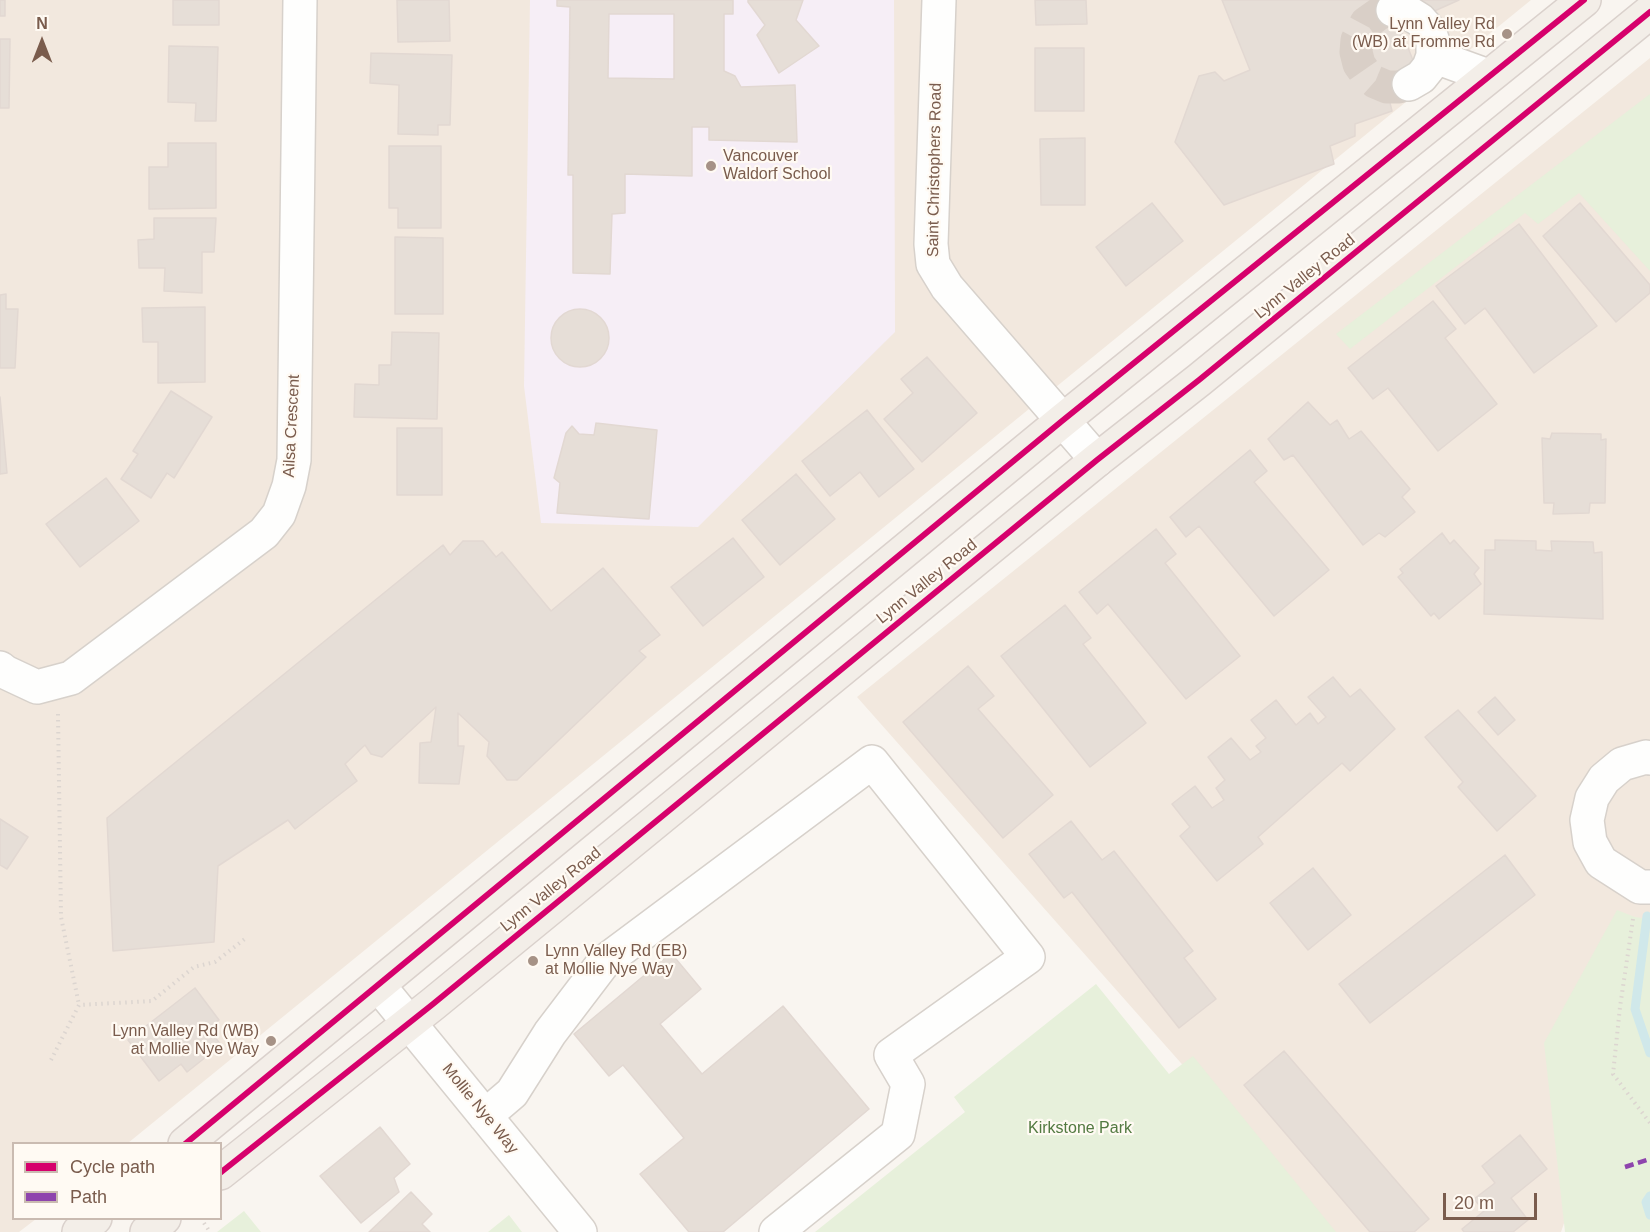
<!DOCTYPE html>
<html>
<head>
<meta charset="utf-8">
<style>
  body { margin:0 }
  #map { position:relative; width:1650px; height:1232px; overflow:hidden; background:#f9f5f0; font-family:Arial,sans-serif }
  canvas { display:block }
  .legend { position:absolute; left:12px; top:1142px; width:210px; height:78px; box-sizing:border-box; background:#fffaf3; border:2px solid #cabbb1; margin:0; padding:8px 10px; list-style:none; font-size:18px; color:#7a5c4d }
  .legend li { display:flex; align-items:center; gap:12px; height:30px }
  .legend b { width:30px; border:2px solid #cabbb1 }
  .north { position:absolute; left:12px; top:12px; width:60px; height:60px; -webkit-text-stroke:4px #fffaf3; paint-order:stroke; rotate:0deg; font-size:16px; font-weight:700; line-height:24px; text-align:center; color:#7a5c4d }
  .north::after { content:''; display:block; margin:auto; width:21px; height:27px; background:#7a5c4d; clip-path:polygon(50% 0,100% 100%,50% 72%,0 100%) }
  .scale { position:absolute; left:1443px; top:1193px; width:94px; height:27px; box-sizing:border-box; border:3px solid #7a5c4d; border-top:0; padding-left:8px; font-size:18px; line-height:21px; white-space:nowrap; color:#7a5c4d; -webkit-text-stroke:4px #fffaf3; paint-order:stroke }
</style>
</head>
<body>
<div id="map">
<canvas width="1650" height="1232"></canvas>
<ul class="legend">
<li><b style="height:8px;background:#d6006c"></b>Cycle path</li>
<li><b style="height:8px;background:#8e44ad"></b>Path</li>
</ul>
<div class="north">N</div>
<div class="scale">20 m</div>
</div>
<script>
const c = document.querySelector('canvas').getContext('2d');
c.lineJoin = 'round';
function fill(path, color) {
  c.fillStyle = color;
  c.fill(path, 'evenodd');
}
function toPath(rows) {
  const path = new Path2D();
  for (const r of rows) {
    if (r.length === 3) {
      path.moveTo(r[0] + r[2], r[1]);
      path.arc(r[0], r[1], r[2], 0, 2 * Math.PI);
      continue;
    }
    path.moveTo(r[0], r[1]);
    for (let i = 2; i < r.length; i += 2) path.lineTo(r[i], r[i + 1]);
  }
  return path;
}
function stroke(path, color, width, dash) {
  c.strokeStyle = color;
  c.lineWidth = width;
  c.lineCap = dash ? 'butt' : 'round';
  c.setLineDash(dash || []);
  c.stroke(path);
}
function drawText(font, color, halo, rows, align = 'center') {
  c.font = font + ' Arial,sans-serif';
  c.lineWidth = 4.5;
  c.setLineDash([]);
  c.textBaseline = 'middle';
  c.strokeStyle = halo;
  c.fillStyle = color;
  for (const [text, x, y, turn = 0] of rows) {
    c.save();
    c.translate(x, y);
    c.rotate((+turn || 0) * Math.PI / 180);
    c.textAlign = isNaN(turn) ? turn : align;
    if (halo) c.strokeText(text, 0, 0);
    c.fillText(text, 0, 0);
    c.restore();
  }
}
fill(toPath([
  [0,0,1531,0,128,1143,14,1144,14,1218,36,1219,19,1232,0,1232],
  [1650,58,1650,1195,1577,1185,1561,1232,1334,1232,1211,1097,857,697]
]), '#f2e8de');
fill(toPath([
  [530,0,894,0,895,332,698,527,541,523,524,386]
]), '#f6eef6');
fill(toPath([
  [1650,94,1650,271,1579,193,1538,224,1525,213,1350,349,1336,334],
  [1617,910,1635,917,1650,919,1650,1232,1565,1232,1544,1043],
  [1096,984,1169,1074,1193,1056,1336,1232,815,1232,965,1112,954,1097],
  [244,1211,261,1232,217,1232],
  [509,1215,522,1232,488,1232]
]), '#e7f0db');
stroke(toPath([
  [1647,916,1635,1009,1650,1053],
  [1650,1196,1646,1202,1650,1215]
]), '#d0e8ea', 9);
const building = toPath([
  [0,0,5,0,5,16,0,16,0,0],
  [173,0,219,0,219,25,173,25,173,0],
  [397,0,449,0,450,41,398,42,397,0],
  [557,0,733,0,733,14,724,14,724,71,735,76,741,87,795,85,797,142,709,140,709,127,692,127,692,176,625,174,625,213,612,214,610,274,573,273,573,175,568,175,570,7,557,6,557,0],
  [609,14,674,14,674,79,608,78,609,14],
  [748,0,803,0,796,20,819,46,779,73,757,35,765,25,748,2,748,0],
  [1035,0,1086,0,1087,24,1036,25,1035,0],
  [1222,0,1401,0,1391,4,1414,63,1411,89,1389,99,1392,111,1355,124,1355,136,1330,146,1334,164,1224,205,1175,142,1199,76,1215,72,1224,81,1250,70,1222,0],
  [1415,0,1459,0,1421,17,1415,0],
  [0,39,10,39,9,108,0,108,0,39],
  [169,46,218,47,216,121,195,121,196,103,168,102,169,46],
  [1035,48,1084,48,1084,111,1035,111,1035,48],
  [371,53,452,55,450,125,438,125,438,135,398,134,399,85,370,83,371,53],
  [1085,138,1085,205,1041,205,1040,139,1085,138],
  [168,143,216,143,216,208,149,209,149,167,168,167,168,143],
  [389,146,441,146,441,228,398,228,398,208,389,208,389,146],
  [1152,203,1183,241,1126,286,1096,247,1152,203],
  [1580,203,1650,285,1650,293,1616,322,1543,236,1580,203],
  [154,218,216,218,214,252,202,252,202,293,164,291,165,268,139,268,138,240,154,239,154,218],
  [1519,224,1597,326,1534,373,1485,308,1465,324,1436,286,1519,224],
  [395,237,443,238,443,314,395,314,395,237],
  [6,294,6,309,18,309,15,368,0,368,0,295,6,294],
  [1433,301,1456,329,1445,338,1497,404,1438,451,1388,388,1373,399,1348,368,1433,301],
  [205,307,205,382,158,383,158,342,143,342,142,308,205,307],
  [580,338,29],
  [392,332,439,333,437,419,354,417,355,384,379,385,379,365,391,365,392,332],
  [927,357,977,413,922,462,884,419,913,393,901,379,927,357],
  [171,391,212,417,174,478,167,473,151,498,121,479,138,454,133,451,171,391],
  [0,397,7,473,0,474,0,397],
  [1308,402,1330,425,1337,420,1349,439,1361,431,1410,489,1402,497,1415,512,1385,537,1379,533,1363,545,1293,455,1284,460,1268,439,1308,402],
  [867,410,914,469,879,497,860,472,830,496,802,461,867,410],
  [596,423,657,430,649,519,557,513,560,483,554,478,566,433,572,426,579,434,594,435,596,423],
  [397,428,442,428,442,495,397,495,397,428],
  [1552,433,1601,434,1601,440,1606,439,1605,503,1590,503,1589,513,1553,514,1554,503,1544,503,1542,438,1550,439,1552,433],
  [1250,450,1267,471,1254,482,1329,570,1274,616,1199,526,1186,537,1170,517,1250,450],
  [796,474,835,519,780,565,742,520,796,474],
  [106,478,139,521,80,567,46,524,106,478],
  [1156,529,1176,554,1165,563,1240,656,1186,699,1108,604,1097,614,1079,592,1156,529],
  [1442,533,1450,544,1454,540,1479,568,1474,574,1481,584,1439,619,1434,613,1431,616,1398,577,1403,573,1400,569,1442,533],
  [733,538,764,577,703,626,671,587,733,538],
  [1495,540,1536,541,1536,550,1552,551,1551,541,1593,542,1594,553,1602,552,1603,619,1484,614,1485,550,1495,550,1495,540],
  [463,541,483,541,496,557,502,552,551,611,603,568,660,635,639,651,646,657,517,780,507,780,487,756,489,742,458,713,458,746,464,746,459,784,419,783,420,743,431,742,436,707,382,757,371,754,365,745,345,764,357,781,295,829,288,820,218,866,214,942,113,951,107,818,443,545,450,555,463,541],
  [1065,605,1091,638,1083,644,1146,723,1090,767,1001,656,1065,605],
  [968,666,994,696,978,709,1053,795,1003,838,903,722,968,666],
  [1333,677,1350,697,1360,689,1395,729,1350,771,1342,763,1258,837,1263,844,1217,881,1180,836,1190,827,1172,804,1195,786,1212,808,1224,800,1216,788,1225,780,1208,757,1231,738,1250,760,1261,752,1256,746,1266,738,1251,720,1276,700,1296,725,1310,713,1318,724,1326,717,1308,697,1333,677],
  [1495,697,1515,720,1498,735,1478,712,1495,697],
  [1458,710,1536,796,1497,831,1458,787,1463,782,1425,737,1458,710],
  [0,819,28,837,7,869,0,865,0,819],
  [1071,821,1102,860,1114,851,1193,951,1184,958,1216,999,1179,1028,1072,892,1064,898,1029,854,1071,821],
  [1505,855,1535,895,1370,1023,1339,984,1505,855],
  [1313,868,1351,915,1308,950,1270,903,1313,868],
  [671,953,701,989,660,1024,702,1074,783,1006,869,1109,723,1232,689,1232,640,1174,684,1138,623,1065,609,1076,574,1034,671,953],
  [195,988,219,1020,208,1028,221,1045,187,1072,181,1064,159,1081,128,1040,195,988],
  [1284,1051,1429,1219,1414,1232,1370,1232,1244,1085,1284,1051],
  [380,1127,410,1164,394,1178,399,1192,361,1223,320,1176,380,1127],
  [1520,1135,1547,1169,1511,1198,1528,1220,1513,1232,1464,1232,1462,1229,1484,1211,1474,1199,1495,1183,1482,1166,1520,1135],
  [411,1192,432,1214,422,1224,430,1232,369,1232,411,1192]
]);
fill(building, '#e6ded7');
stroke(building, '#e2d8d2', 1.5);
stroke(toPath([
  [1393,10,1380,13,1366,23,1357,40,1356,52,1359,64,1366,74,1375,82,1387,87,1399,87,1409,84]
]), '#d9cfc7', 33, [33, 16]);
const minor = toPath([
  [939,0,931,244,933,264,947,287,1097,460],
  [1393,10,1409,13,1420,20,1429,30,1433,42,1433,56,1429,67,1421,77,1409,84],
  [1433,56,1488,76],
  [0,668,5,672,37,687,71,678,264,533,279,514,289,486,294,460,300,0],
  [1650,758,1646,757,1622,764,1604,779,1592,798,1587,820,1590,842,1601,862,1640,887,1650,887],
  [379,986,580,1232],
  [485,1116,512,1093,550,1033,604,962,872,762,1028,957,891,1055,908,1084,898,1134,776,1232]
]);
const major = toPath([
  [185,1144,1062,421,1584,0],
  [220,1173,433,1004,1097,460,1199,380,1650,12],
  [79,1232,95,1218],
  [147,1232,164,1218]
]);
stroke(minor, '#d7d1cb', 36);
stroke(major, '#dad1cc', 36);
stroke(toPath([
  [58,714,61,917,79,1005],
  [1633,919,1620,1007,1613,1074,1650,1123],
  [51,1060,79,1005,152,1001,194,967,215,962,246,938],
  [204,1223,210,1232]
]), '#dcd5d0', 4, [1.5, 4.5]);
stroke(minor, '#fefefd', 33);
stroke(major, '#f3eee8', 33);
stroke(toPath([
  [1625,1167,1650,1159]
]), '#8e44ad', 4.5, [9, 4.5]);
stroke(toPath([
  [185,1144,1062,421,1584,0],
  [220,1173,433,1004,1097,460,1199,380,1650,12]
]), '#d6006c', 6);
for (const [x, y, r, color] of [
  [1507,34,6,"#a69286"],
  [711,166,6,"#a69286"],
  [533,961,6,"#a69286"],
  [271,1041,6,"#a69286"]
]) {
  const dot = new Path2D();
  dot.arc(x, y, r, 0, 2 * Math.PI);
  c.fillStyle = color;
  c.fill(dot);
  stroke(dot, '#fffaf3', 2);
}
drawText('16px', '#7a5c4d', '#fffaf3', [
  ["Lynn Valley Rd",1495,25],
  ["(WB) at Fromme Rd",1495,43],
  ["Vancouver",723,157,"left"],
  ["Waldorf School",723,175,"left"],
  ["Lynn Valley Rd (EB)",545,952,"left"],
  ["at Mollie Nye Way",545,970,"left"],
  ["Lynn Valley Rd (WB)",259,1032],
  ["at Mollie Nye Way",259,1050]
], 'right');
drawText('16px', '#7a5c4d', '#fffaf3', [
  ["Saint Christophers Road",935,170,-89],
  ["Lynn Valley Road",1305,277,-39],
  ["Ailsa Crescent",292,426,-87],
  ["Lynn Valley Road",927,582,-39],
  ["Lynn Valley Road",551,890,-39],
  ["Mollie Nye Way",480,1109,51]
]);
drawText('16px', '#537a41', '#fffaf3', [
  ["Kirkstone Park",1080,1129]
]);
</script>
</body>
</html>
